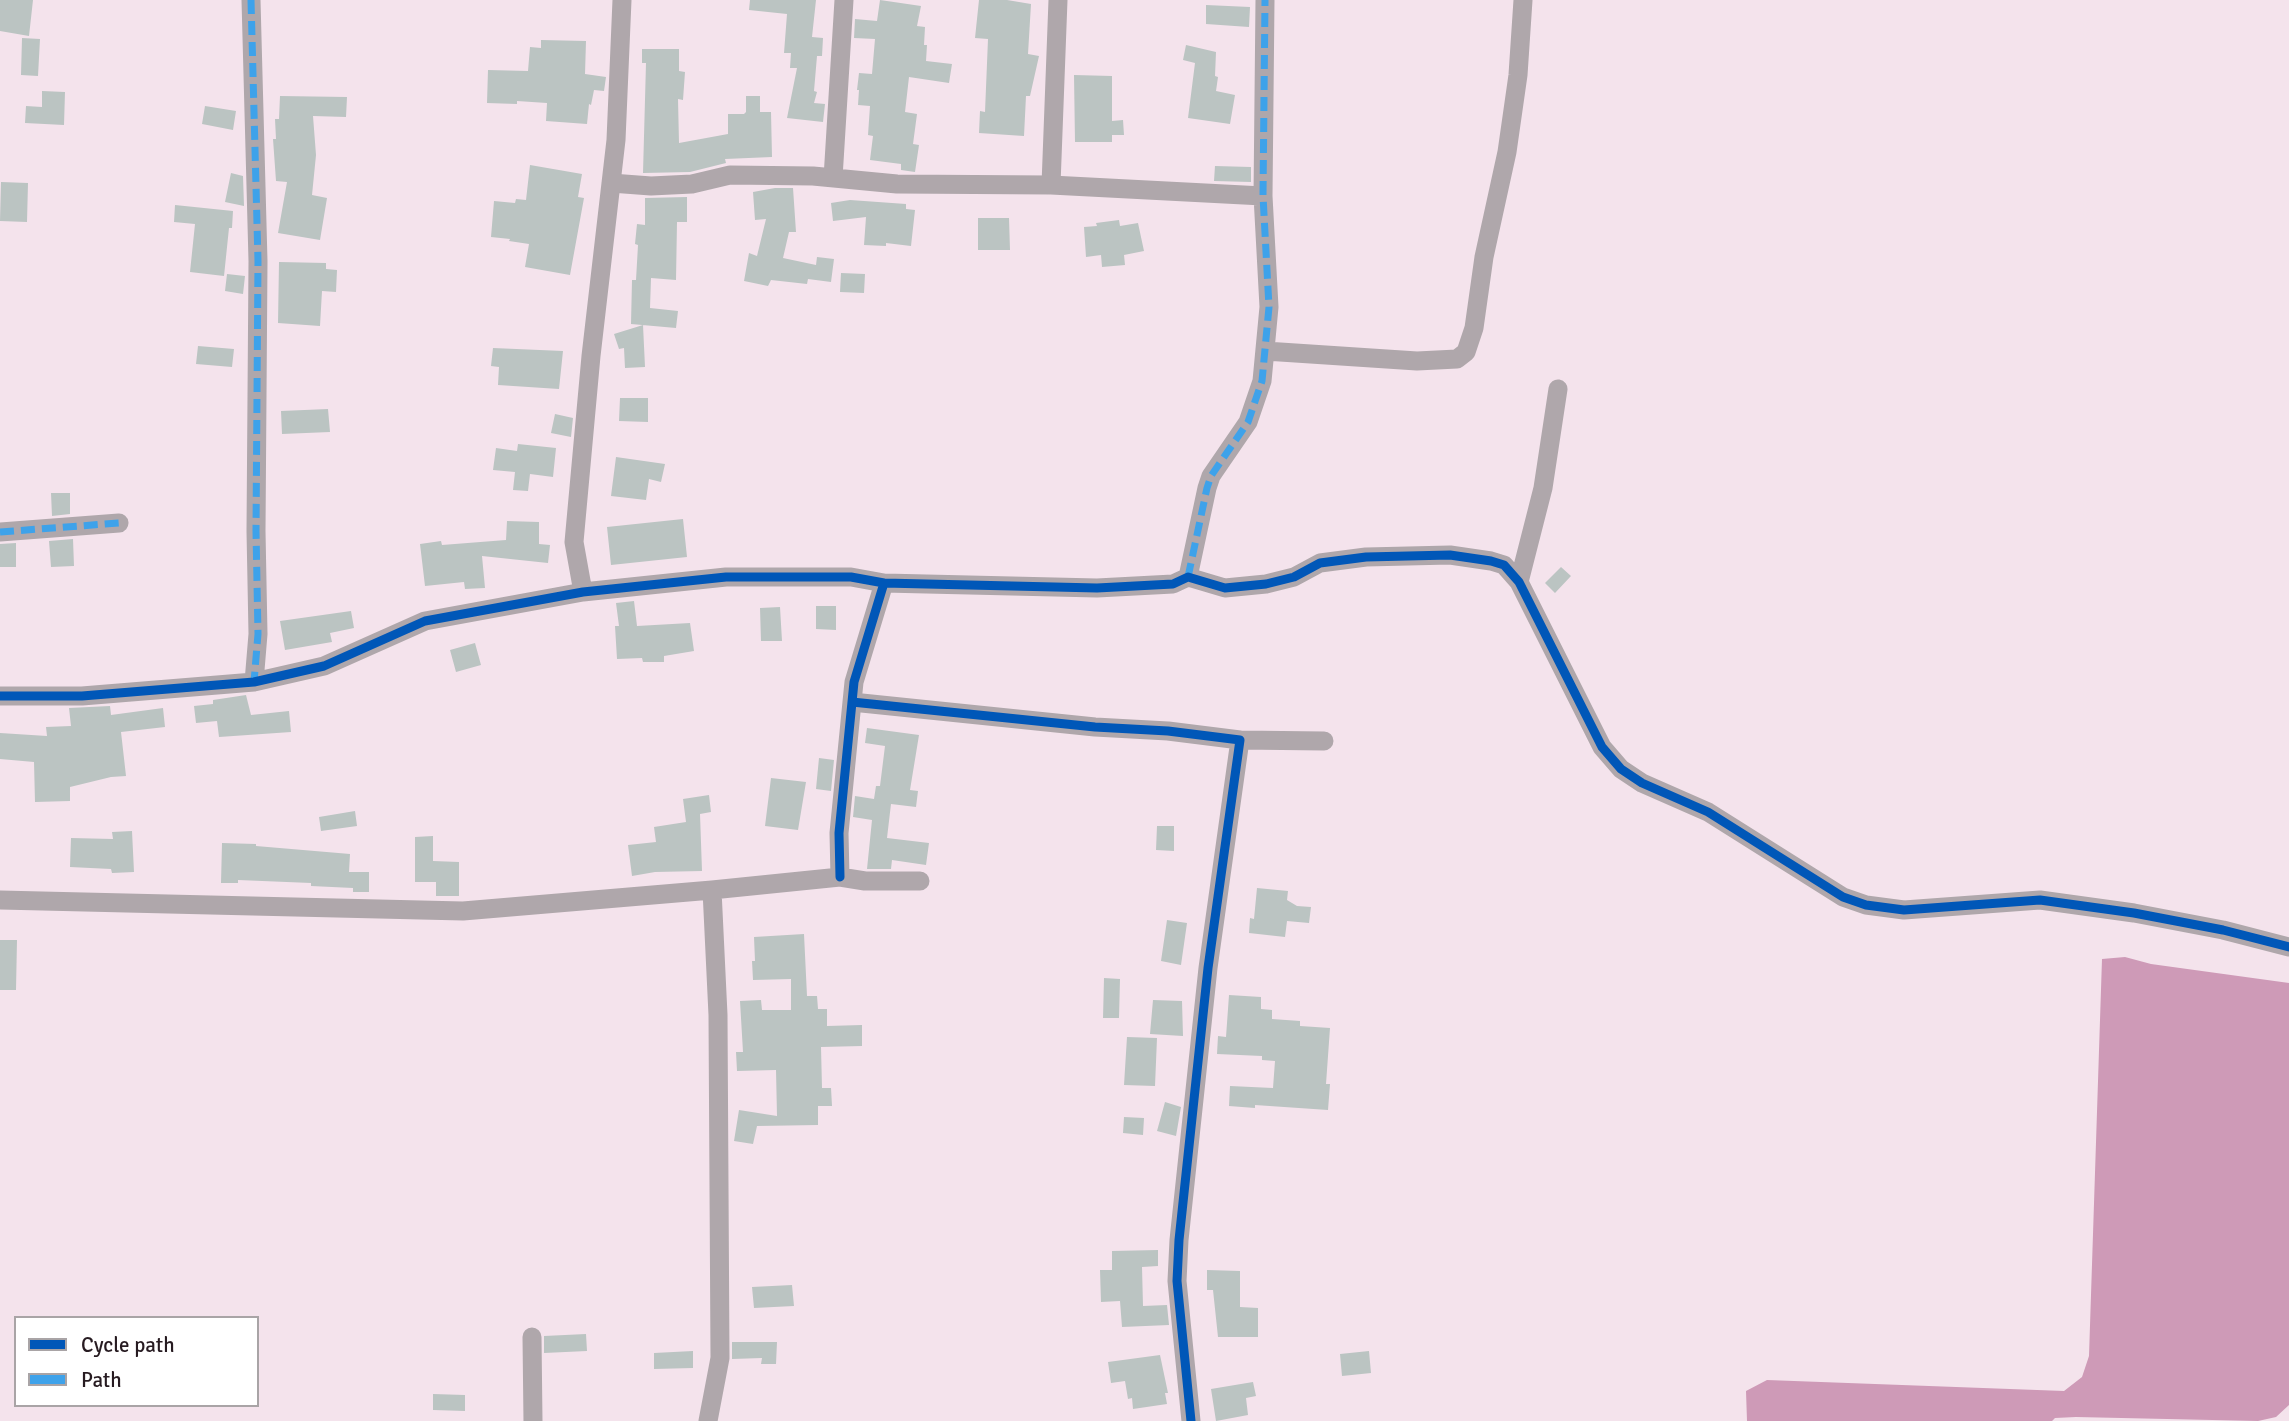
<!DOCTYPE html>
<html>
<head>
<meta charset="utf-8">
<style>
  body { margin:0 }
  #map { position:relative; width:2289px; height:1421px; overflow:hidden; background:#f4e3ec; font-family:Signika,sans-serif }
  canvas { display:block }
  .legend { position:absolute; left:14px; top:1316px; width:245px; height:91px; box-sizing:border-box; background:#fff; border:2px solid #a9a4a6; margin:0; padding:9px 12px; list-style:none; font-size:21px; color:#271b21 }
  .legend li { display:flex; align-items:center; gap:14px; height:35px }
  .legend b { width:35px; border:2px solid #a9a4a6 }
</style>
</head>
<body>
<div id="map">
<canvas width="2289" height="1421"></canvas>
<ul class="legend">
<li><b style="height:9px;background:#0057b8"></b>Cycle path</li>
<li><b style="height:9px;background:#3ea2ea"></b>Path</li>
</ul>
</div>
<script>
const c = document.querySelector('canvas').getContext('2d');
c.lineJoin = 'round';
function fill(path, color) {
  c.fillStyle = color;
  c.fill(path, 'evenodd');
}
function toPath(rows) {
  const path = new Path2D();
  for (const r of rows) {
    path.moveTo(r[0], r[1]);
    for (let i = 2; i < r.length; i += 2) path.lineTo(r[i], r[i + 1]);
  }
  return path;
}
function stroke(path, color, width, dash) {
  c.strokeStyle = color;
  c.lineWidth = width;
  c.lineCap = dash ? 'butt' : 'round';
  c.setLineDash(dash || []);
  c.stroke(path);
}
fill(toPath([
  [2125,957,2151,964,2289,983,2289,1405,2276,1417,2258,1421,2076,1417,2055,1418,2052,1421,1747,1421,1746,1391,1767,1380,2064,1391,2082,1377,2089,1356,2102,959]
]), '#ce9ab7');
fill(toPath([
  [0,0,33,0,29,36,0,31],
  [750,0,816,0,812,37,823,38,822,56,817,56,814,91,817,92,814,103,825,104,823,122,787,118,797,68,790,68,791,53,784,53,787,14,749,10],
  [880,0,921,6,917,26,925,27,924,45,927,45,926,61,952,64,949,83,909,77,905,112,917,114,913,144,919,145,915,172,901,170,901,164,870,160,873,136,868,135,870,106,858,105,859,90,857,90,859,73,872,74,875,39,854,38,855,19,877,21],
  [979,0,1007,0,1031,4,1028,54,1039,56,1030,96,1026,96,1024,136,979,133,980,111,985,112,988,39,975,38],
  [1206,5,1250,7,1249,27,1206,24],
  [22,38,40,39,38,76,21,75],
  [541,40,586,41,585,74,606,77,604,91,594,90,591,105,589,104,587,124,546,121,547,103,517,101,517,104,487,103,488,70,528,71,530,47,541,48],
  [1186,45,1216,52,1215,76,1218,77,1216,91,1235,95,1230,124,1188,118,1195,63,1183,60],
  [642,49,679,49,679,71,685,72,683,100,678,99,679,143,728,134,728,114,744,114,746,112,746,96,760,96,760,112,771,112,772,157,725,159,726,163,690,172,643,173,646,63,642,63],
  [1074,75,1112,76,1112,121,1123,120,1124,135,1112,135,1112,142,1075,142],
  [42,91,65,92,64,125,25,123,26,106,42,107],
  [280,96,347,97,346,117,313,116,316,155,312,195,327,198,320,240,278,233,287,182,276,181,273,139,276,139,275,119,279,119],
  [205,106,236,111,233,130,202,124],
  [530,165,582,174,578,197,584,198,570,275,525,267,529,244,509,241,510,239,491,237,494,201,515,203,516,199,526,200],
  [1215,166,1251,167,1251,182,1214,181],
  [231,173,243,176,244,206,225,202],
  [1,182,28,183,27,222,0,221],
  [775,188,793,188,796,232,789,232,783,258,816,265,817,257,834,259,831,282,808,279,807,284,771,280,768,286,744,281,749,253,757,256,766,219,755,220,753,192],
  [687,197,687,222,677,222,676,280,651,278,650,308,678,311,676,328,631,324,632,280,636,280,638,245,635,244,637,224,645,225,645,198],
  [850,200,906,204,906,209,915,210,911,246,886,243,886,246,864,245,866,217,833,221,831,203],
  [175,205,233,211,232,228,229,228,224,276,190,272,195,224,174,222],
  [978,218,1009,218,1010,250,978,250],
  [1119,220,1120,226,1138,223,1144,251,1124,255,1125,265,1102,267,1101,255,1086,257,1084,227,1097,226,1096,223],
  [279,262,326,263,326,269,337,270,336,292,322,291,320,326,278,323],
  [841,273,865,274,864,293,840,292],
  [227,274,245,276,243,294,225,291],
  [643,325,645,367,625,368,624,348,619,349,614,334],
  [198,346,234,349,232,367,196,364],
  [493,348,563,351,559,389,498,385,499,367,491,366],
  [620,398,648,398,648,422,619,421],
  [328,409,330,432,282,434,281,411],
  [555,414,573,418,571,437,551,433],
  [518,444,556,448,553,477,530,474,528,491,513,490,515,472,493,470,496,448,517,451],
  [616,457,665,464,661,482,649,479,646,500,611,496],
  [51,493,70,493,70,514,52,516],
  [683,519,687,557,611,565,607,527],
  [507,521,539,522,539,544,550,545,548,563,482,556,485,588,465,589,464,582,425,586,420,544,441,541,442,545,506,540],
  [73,539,74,566,51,567,49,541],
  [16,543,16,567,0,567,0,544],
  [1561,567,1571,576,1555,593,1545,583],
  [634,601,637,626,690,623,694,651,664,656,664,662,643,662,642,658,617,659,615,626,619,626,616,603],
  [816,606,836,606,836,630,816,629],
  [780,607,782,641,761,641,760,608],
  [351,611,354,628,330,633,332,642,285,650,280,621],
  [475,643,481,665,456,672,450,650],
  [246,695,251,715,289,711,291,732,219,737,217,721,196,723,194,706,213,704,213,700],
  [110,706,111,715,163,708,165,727,121,732,126,776,111,777,70,787,70,801,35,802,34,762,0,759,0,733,47,736,46,727,71,726,69,708],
  [867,728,919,735,910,790,918,791,916,807,891,804,887,838,929,843,926,865,892,860,891,869,867,869,872,820,853,817,855,796,874,799,876,786,880,786,885,746,865,743],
  [819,758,834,760,831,791,816,789],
  [771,778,806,782,798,830,765,826],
  [709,795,711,812,700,814,702,871,655,872,632,876,628,845,656,842,654,827,686,822,683,799],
  [355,811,357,826,321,831,319,817],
  [1157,826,1174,826,1174,851,1156,850],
  [132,831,134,872,112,873,111,869,70,867,71,838,113,839,112,832],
  [433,836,433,861,459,862,459,896,436,896,436,882,415,882,415,837],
  [222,843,256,844,256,846,350,854,349,872,369,872,369,892,353,892,353,888,311,886,311,883,238,880,238,883,221,883],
  [1257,888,1288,891,1287,900,1297,906,1311,907,1309,923,1287,921,1285,937,1249,933,1250,918,1254,919],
  [1167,920,1187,923,1181,965,1161,961],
  [804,934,807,996,817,996,818,1009,827,1009,827,1026,862,1025,862,1046,821,1047,822,1088,831,1088,832,1106,818,1106,818,1125,757,1126,753,1144,734,1141,739,1110,777,1116,776,1070,737,1071,736,1052,743,1052,740,1001,761,1000,762,1010,791,1010,791,979,753,980,752,961,755,961,754,937],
  [0,940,17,940,16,990,0,990],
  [1104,978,1120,979,1119,1018,1103,1018],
  [1229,995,1261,997,1261,1009,1272,1010,1272,1019,1300,1021,1300,1026,1330,1028,1326,1084,1330,1084,1328,1110,1255,1105,1255,1108,1229,1106,1230,1086,1273,1088,1275,1061,1262,1060,1262,1056,1217,1054,1218,1036,1226,1037],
  [1153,1000,1182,1001,1183,1036,1150,1034],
  [1127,1037,1157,1038,1155,1086,1124,1085],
  [1165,1102,1181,1107,1176,1136,1157,1131],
  [1124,1117,1144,1118,1143,1135,1123,1133],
  [1158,1250,1158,1266,1142,1267,1143,1306,1167,1305,1169,1325,1122,1327,1120,1301,1101,1302,1100,1270,1112,1270,1112,1251],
  [1207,1270,1240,1271,1240,1307,1258,1308,1258,1337,1218,1337,1213,1290,1207,1290],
  [792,1285,794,1306,754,1308,752,1287],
  [586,1334,587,1351,544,1353,544,1336],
  [732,1342,777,1342,776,1364,761,1364,762,1358,732,1359],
  [693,1351,693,1368,654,1369,654,1353],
  [1369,1351,1371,1373,1342,1376,1340,1354],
  [1160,1355,1168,1393,1165,1393,1167,1404,1133,1409,1132,1398,1128,1399,1125,1381,1111,1383,1108,1362],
  [1253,1382,1256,1396,1246,1398,1248,1415,1216,1421,1211,1389],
  [433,1394,465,1395,465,1411,433,1410]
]), '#bbc4c2');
stroke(toPath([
  [251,0,258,261,256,531,258,634,254,682],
  [833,178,844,0],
  [611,183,651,186,692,184,730,175,813,176,897,184,1051,185,1263,196],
  [1051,185,1058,0],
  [1265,351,1417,361,1457,359,1466,352,1474,328,1484,257,1507,152,1518,75,1523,0],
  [0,532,119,523],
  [1188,577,1207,488,1211,476,1248,422,1262,381,1269,307,1263,196,1265,0],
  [1519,582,1543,488,1558,389],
  [884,583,1097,588,1173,584,1188,577,1225,588,1266,584,1294,577,1320,563,1366,557,1450,555,1491,561,1504,565,1519,582,1602,747,1621,769,1642,783,1708,812,1843,897,1866,905,1904,910,2040,900,2134,913,2223,930,2289,947],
  [583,592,574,542,591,356,616,140,622,0],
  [0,696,82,696,254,682,324,666,425,621,583,592,726,577,851,577,884,583,854,682,839,833,840,877],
  [852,702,1095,727,1168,731,1240,740,1208,968,1179,1240,1177,1281,1191,1421],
  [1240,740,1324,741],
  [0,900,463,911,712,890,840,877,865,881,920,881],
  [532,1337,533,1421],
  [708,1421,720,1358,718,1015,712,890]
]), '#afa7ab', 19);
stroke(toPath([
  [251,0,258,261,256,531,258,634,254,682],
  [0,532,119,523],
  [1188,577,1207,488,1211,476,1248,422,1262,381,1269,307,1263,196,1265,0]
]), '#3ea2ea', 7, [14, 7]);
stroke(toPath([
  [884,583,1097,588,1173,584,1188,577,1225,588,1266,584,1294,577,1320,563,1366,557,1450,555,1491,561,1504,565,1519,582,1602,747,1621,769,1642,783,1708,812,1843,897,1866,905,1904,910,2040,900,2134,913,2223,930,2289,947],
  [0,696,82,696,254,682,324,666,425,621,583,592,726,577,851,577,884,583,854,682,839,833,840,877],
  [852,702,1095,727,1168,731,1240,740,1208,968,1179,1240,1177,1281,1191,1421]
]), '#0057b8', 9);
</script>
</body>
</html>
